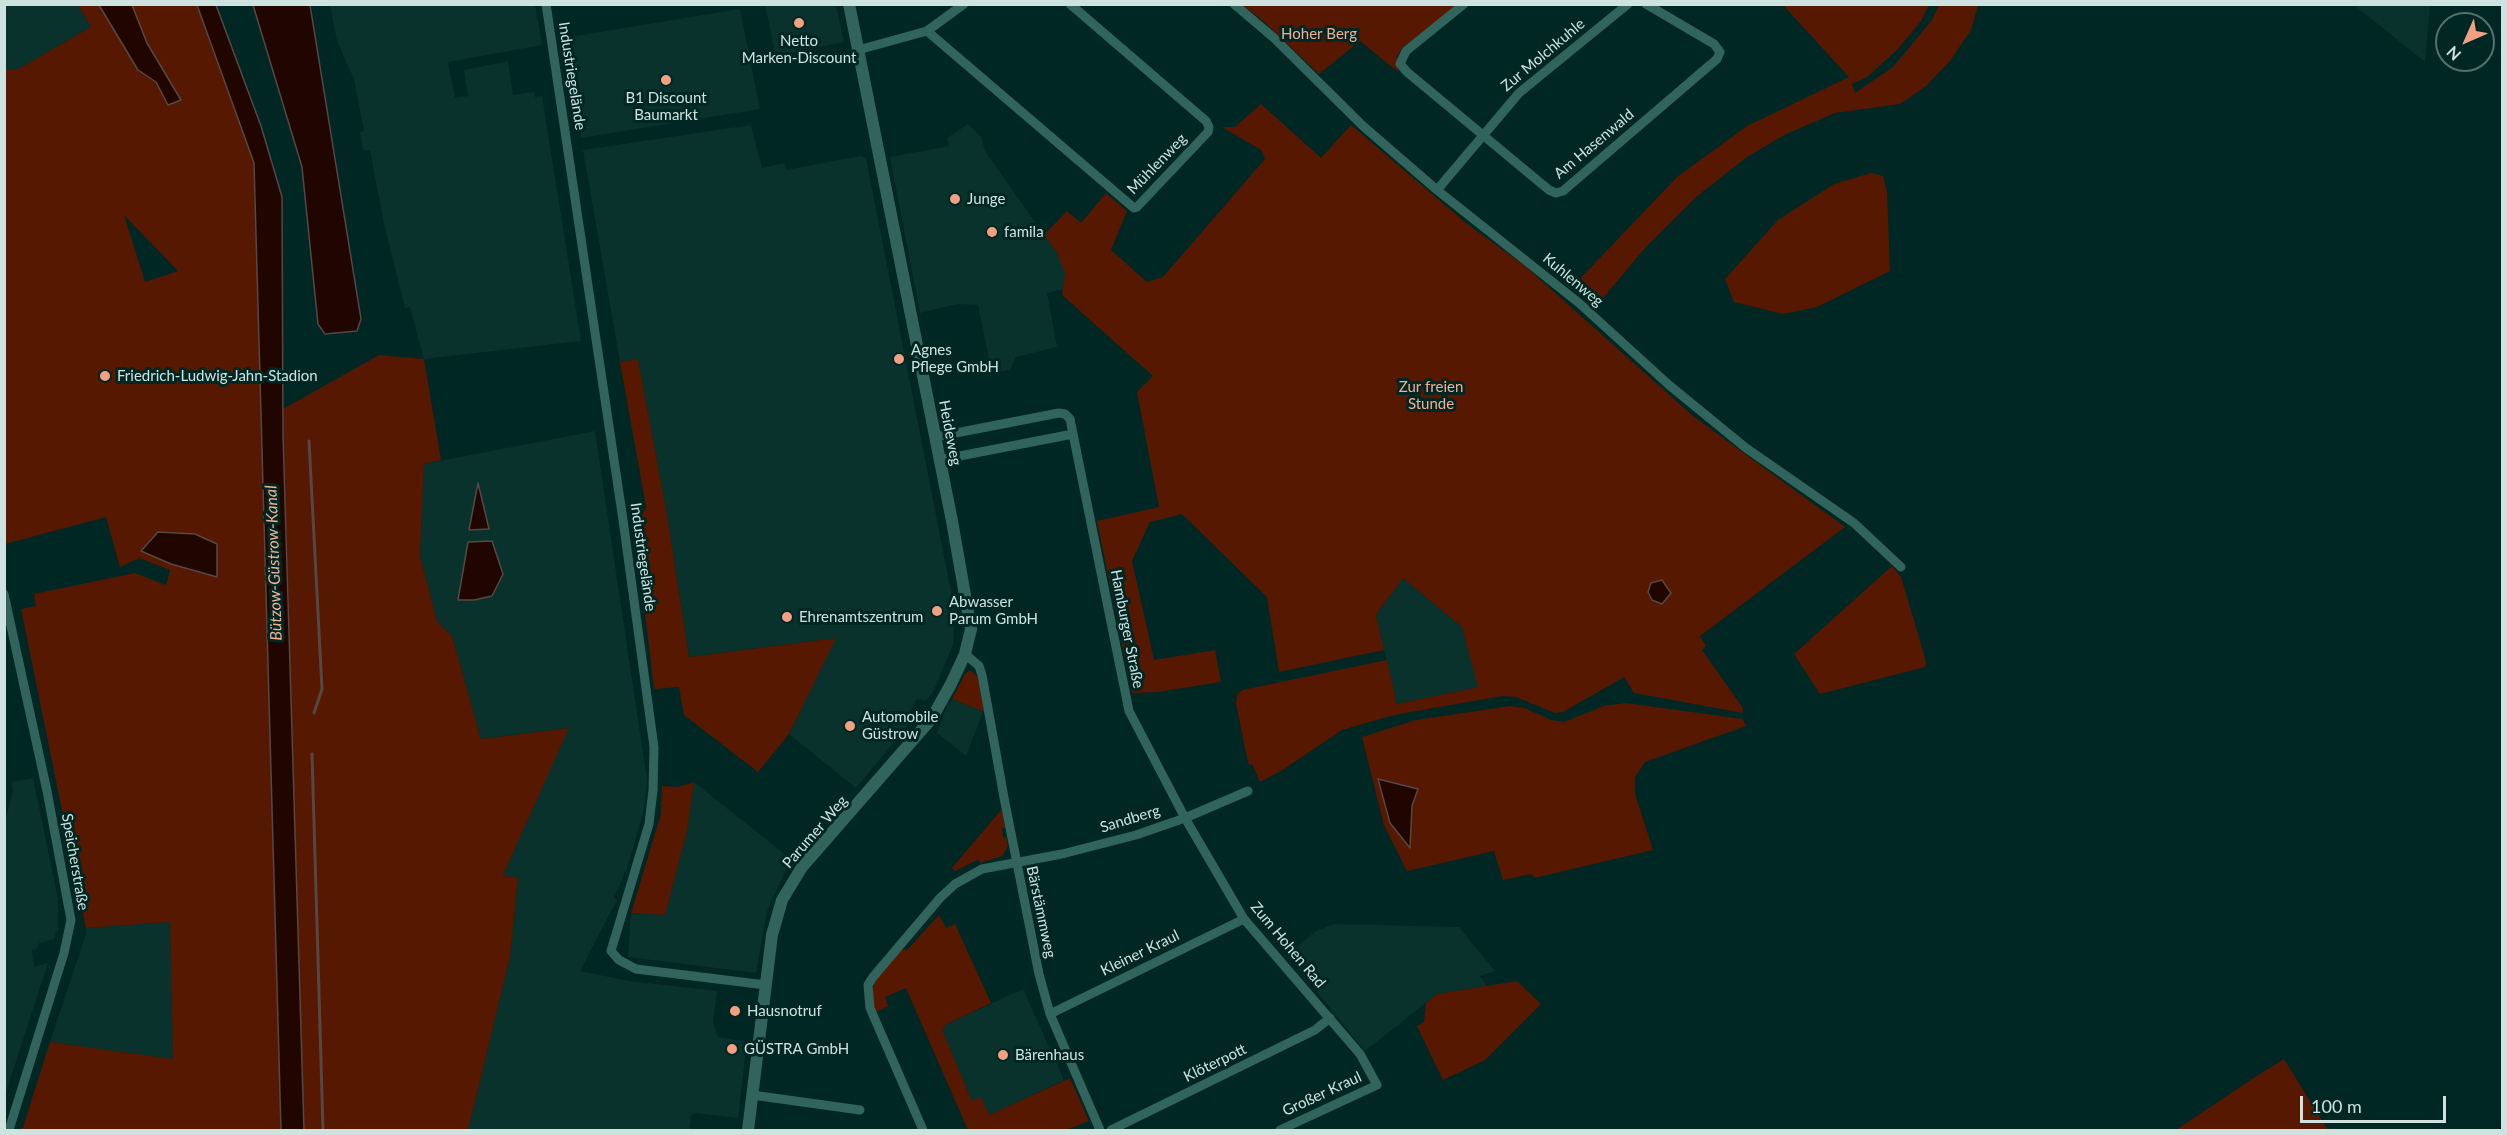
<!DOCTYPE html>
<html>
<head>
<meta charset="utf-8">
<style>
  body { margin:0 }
  #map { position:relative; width:2507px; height:1135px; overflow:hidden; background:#002723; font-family:Lato,sans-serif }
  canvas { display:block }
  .frame { position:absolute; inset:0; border:6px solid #cee3df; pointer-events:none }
  .north { position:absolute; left:2435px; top:12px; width:60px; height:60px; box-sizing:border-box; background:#002723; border:2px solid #52726e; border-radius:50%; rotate:225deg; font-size:16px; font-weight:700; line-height:24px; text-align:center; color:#cee3df }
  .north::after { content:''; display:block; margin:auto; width:21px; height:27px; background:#f3a082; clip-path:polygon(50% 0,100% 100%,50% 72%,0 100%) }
  .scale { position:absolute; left:2300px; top:1096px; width:146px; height:27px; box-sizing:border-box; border:3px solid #cee3df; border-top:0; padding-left:8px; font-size:18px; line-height:21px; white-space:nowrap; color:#cee3df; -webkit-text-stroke:4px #002723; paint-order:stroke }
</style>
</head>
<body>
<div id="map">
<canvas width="2507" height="1135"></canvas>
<div class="frame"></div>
<div class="north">N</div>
<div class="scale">100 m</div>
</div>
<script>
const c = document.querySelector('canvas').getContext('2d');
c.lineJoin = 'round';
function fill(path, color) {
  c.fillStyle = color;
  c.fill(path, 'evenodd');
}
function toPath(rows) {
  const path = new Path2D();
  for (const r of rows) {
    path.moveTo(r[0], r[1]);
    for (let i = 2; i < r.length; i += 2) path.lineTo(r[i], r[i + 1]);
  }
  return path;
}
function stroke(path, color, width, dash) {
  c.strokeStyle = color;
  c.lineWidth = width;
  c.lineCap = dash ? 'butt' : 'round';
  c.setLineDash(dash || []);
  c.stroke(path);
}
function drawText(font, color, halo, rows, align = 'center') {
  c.font = font + ' Lato,sans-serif';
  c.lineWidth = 6;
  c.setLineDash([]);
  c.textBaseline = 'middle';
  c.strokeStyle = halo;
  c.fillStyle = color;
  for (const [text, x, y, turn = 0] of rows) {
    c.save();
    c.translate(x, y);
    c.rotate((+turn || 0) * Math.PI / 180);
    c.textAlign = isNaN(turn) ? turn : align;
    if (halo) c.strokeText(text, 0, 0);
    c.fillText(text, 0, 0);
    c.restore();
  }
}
fill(toPath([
  [4,5,78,5,91,27,18,69,5,69],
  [330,5,535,5,542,45,448,62,455,98,468,96,464,70,508,61,513,95,534,92,535,97,542,96,581,341,424,359,410,307,405,308,384,224,370,150,363,150,360,132,364,131,354,79,337,41],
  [765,5,836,5,844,42,776,56],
  [2354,5,2430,5,2425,62],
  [740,9,760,109,581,138,566,44,570,37],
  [968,124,981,137,985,151,1057,253,1066,273,1064,289,1047,293,1057,347,1016,357,1010,370,992,373,978,305,958,304,920,313,890,157,949,146,947,138],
  [751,125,762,168,784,163,786,170,860,156,866,158,955,612,953,645,933,692,926,701,917,699,908,715,913,719,856,788,789,734,835,638,689,657,667,515,638,359,620,362,583,150],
  [595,431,647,780,644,809,627,869,614,897,617,900,580,971,629,981,717,991,713,1023,718,1037,747,1042,738,1118,695,1113,691,1116,689,1130,468,1130,510,957,518,878,503,875,568,728,481,739,452,636,437,621,420,556,424,464],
  [1403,578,1462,627,1479,687,1397,704,1376,615],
  [952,699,983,712,966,756,937,733,947,706],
  [33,778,58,899,58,931,56,932,54,939,39,943,37,949,32,950,34,967,48,963,5,1095,5,823,13,790,11,782],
  [694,782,791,859,767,911,756,973,628,957,631,913,665,915,687,831],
  [170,922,173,1060,50,1042,86,934,86,928],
  [1334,924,1459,927,1495,971,1479,976,1487,986,1437,994,1365,1051,1287,955,1316,931],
  [1023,989,1064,1080,988,1116,972,1101,941,1030,947,1024]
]), '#09322d');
fill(toPath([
  [78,5,197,5,254,163,281,1130,22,1130,50,1042,173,1059,170,922,86,928,21,609,36,606,34,594,135,573,166,585,170,570,139,558,120,567,106,517,5,544,4,69,18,69,91,27],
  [124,215,178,271,145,282],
  [1242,5,1459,5,1402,48,1397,56,1398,72,1360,41,1319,74,1261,19],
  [1783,5,1929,5,1921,21,1898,49,1867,77,1852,84,1855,93,1893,67,1932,20,1939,5,1978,5,1971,30,1950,61,1926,86,1900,104,1835,113,1786,134,1747,157,1696,197,1645,248,1598,304,1575,284,1677,177,1747,126,1849,77],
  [1261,104,1321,158,1351,125,1466,223,1525,266,1693,416,1845,527,1700,636,1706,646,1702,650,1743,708,1743,713,1634,693,1624,677,1563,712,1555,713,1516,697,1502,696,1394,715,1342,730,1281,771,1260,782,1252,764,1249,765,1246,753,1236,703,1237,695,1242,690,1387,660,1397,704,1478,687,1462,627,1403,578,1376,615,1384,650,1279,672,1267,597,1182,514,1150,522,1132,561,1154,660,1215,650,1221,682,1157,692,1132,693,1097,521,1159,507,1137,392,1153,376,1062,295,1065,273,1057,253,1044,235,1067,211,1081,223,1106,193,1127,211,1111,250,1147,282,1163,277,1265,159,1261,150,1222,127,1235,127],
  [1871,173,1883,176,1887,192,1890,271,1817,307,1783,314,1734,302,1725,279,1778,220,1834,184],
  [379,355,424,359,441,460,424,464,420,556,437,621,452,636,481,739,569,728,503,875,518,878,510,957,468,1130,304,1130,283,409],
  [638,359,667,515,689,657,836,638,789,734,758,772,684,715,679,687,654,689,635,528,646,507,620,362],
  [1892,566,1901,577,1926,661,1925,667,1820,694,1794,654],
  [970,670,978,677,984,712,952,699,965,674],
  [1626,703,1743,719,1746,726,1645,762,1635,777,1635,794,1653,850,1534,878,1532,874,1503,880,1494,851,1407,871,1384,825,1362,737,1416,720,1510,706,1525,708,1551,720,1564,722,1604,706],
  [694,782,687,831,665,915,631,913,661,814,662,786,678,787],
  [1002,809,1005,828,1002,828,1003,837,1006,837,1008,846,1002,856,980,863,979,859,955,871,952,868],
  [939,915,946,928,955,924,991,1003,947,1024,942,1030,972,1101,981,1097,989,1115,1070,1078,1089,1121,1066,1130,968,1130,906,988,885,997,888,1006,876,1012,872,999,873,987,877,978,901,949,907,950],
  [1517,981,1541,1004,1485,1060,1443,1080,1417,1026,1424,1022,1426,1003,1437,994],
  [2284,1059,2328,1130,2176,1130,2255,1077]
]), '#561800');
const water = toPath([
  [99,5,132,5,147,43,181,100,168,105,156,82,138,70,99,5],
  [197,5,216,5,261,126,282,197,283,435,304,1130,281,1130,254,163,197,5],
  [253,5,310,5,361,319,357,331,325,334,318,324,302,167,253,5],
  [478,483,489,529,469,530,478,483],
  [158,532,195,534,217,544,217,577,171,564,141,551,158,532],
  [492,541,503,574,492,596,474,600,458,600,468,542,492,541],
  [1662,580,1671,593,1662,604,1652,600,1648,592,1651,583,1662,580],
  [1378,779,1418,789,1412,806,1410,848,1390,823,1378,779]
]);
fill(water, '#210600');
stroke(water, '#554843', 1.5);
stroke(toPath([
  [309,441,322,689,314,713],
  [312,754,323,1130]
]), '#554843', 3);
stroke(toPath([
  [546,4,623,520,654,747,653,790,649,824,611,951,619,960,636,969,766,985],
  [1234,4,1274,38,1363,126,1437,190,1579,303,1669,385,1746,448,1854,523,1901,567],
  [1464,4,1406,51,1400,64,1407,72,1549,190,1556,193,1563,191,1717,59,1720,52,1714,44,1646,4],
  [927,31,1134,208,1137,207,1208,132,1209,127,1206,121,1070,4],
  [858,50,927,31,964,4],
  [1437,190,1519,93,1628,4],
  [1073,434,1129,711,1185,818,1244,919,1360,1054,1377,1085,1280,1130],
  [935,437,1059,413,1065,414,1070,419,1073,434,939,460],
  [4,594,47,791,71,920,64,953,9,1130],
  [965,654,979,666,982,675,1005,803,1039,974,1050,1014,1100,1130],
  [1050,1014,1244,919],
  [752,1095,860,1110],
  [923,1130,870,1008,868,985,873,977,940,898,955,884,982,869,1062,854,1136,835,1185,818,1248,791],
  [1111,1130,1315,1030,1330,1018]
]), '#30645c', 9);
stroke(toPath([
  [748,1130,772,935,782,900,802,867,932,718,951,684,965,654,971,629,952,521,849,4]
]), '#30645c', 12);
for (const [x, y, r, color] of [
  [799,23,6,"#f3a082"],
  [666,80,6,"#f3a082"],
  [955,199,6,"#f3a082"],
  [992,232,6,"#f3a082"],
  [899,359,6,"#f3a082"],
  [105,376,6,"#f3a082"],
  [937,611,6,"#f3a082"],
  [787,617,6,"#f3a082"],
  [850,726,6,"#f3a082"],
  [735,1011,6,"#f3a082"],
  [732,1049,6,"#f3a082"],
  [1003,1055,6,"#f3a082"]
]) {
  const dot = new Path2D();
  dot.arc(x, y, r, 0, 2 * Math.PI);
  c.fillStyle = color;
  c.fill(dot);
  stroke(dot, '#002723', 2);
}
drawText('15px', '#f8ad93', '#002723', [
  ["Hoher Berg",1319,34],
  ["Zur freien",1431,387],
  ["Stunde",1431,404]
]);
drawText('15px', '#cee3df', '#002723', [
  ["Netto",799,41,"center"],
  ["Marken-Discount",799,58,"center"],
  ["B1 Discount",666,98,"center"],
  ["Baumarkt",666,115,"center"],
  ["Junge",967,199],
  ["famila",1004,232],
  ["Agnes",911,350],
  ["Pflege GmbH",911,367],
  ["Friedrich-Ludwig-Jahn-Stadion",117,376],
  ["Abwasser",949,602],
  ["Parum GmbH",949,619],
  ["Ehrenamtszentrum",799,617],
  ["Automobile",862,717],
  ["Güstrow",862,734],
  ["Hausnotruf",747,1011],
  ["GÜSTRA GmbH",744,1049],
  ["Bärenhaus",1015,1055]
], 'left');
drawText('15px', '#cee3df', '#002723', [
  ["Zur Molchkuhle",1543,55,-40],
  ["Industriegelände",572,76,81],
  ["Am Hasenwald",1594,144,-40],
  ["Mühlenweg",1157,164,-46],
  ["Kuhlenweg",1573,280,40],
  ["Heideweg",950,433,79],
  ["Industriegelände",643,557,82],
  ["Hamburger Straße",1127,629,79],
  ["Sandberg",1130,819,-17],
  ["Parumer Weg",815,832,-49],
  ["Speicherstraße",75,862,80],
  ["Bärstämmweg",1041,912,78],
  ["Zum Hohen Rad",1288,945,50],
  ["Kleiner Kraul",1140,953,-26],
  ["Klöterpott",1215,1063,-26],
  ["Großer Kraul",1322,1094,-25]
]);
drawText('italic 16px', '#faaf95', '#002723', [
  ["Bützow-Güstrow-Kanal",274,563,-92]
]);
</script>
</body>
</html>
